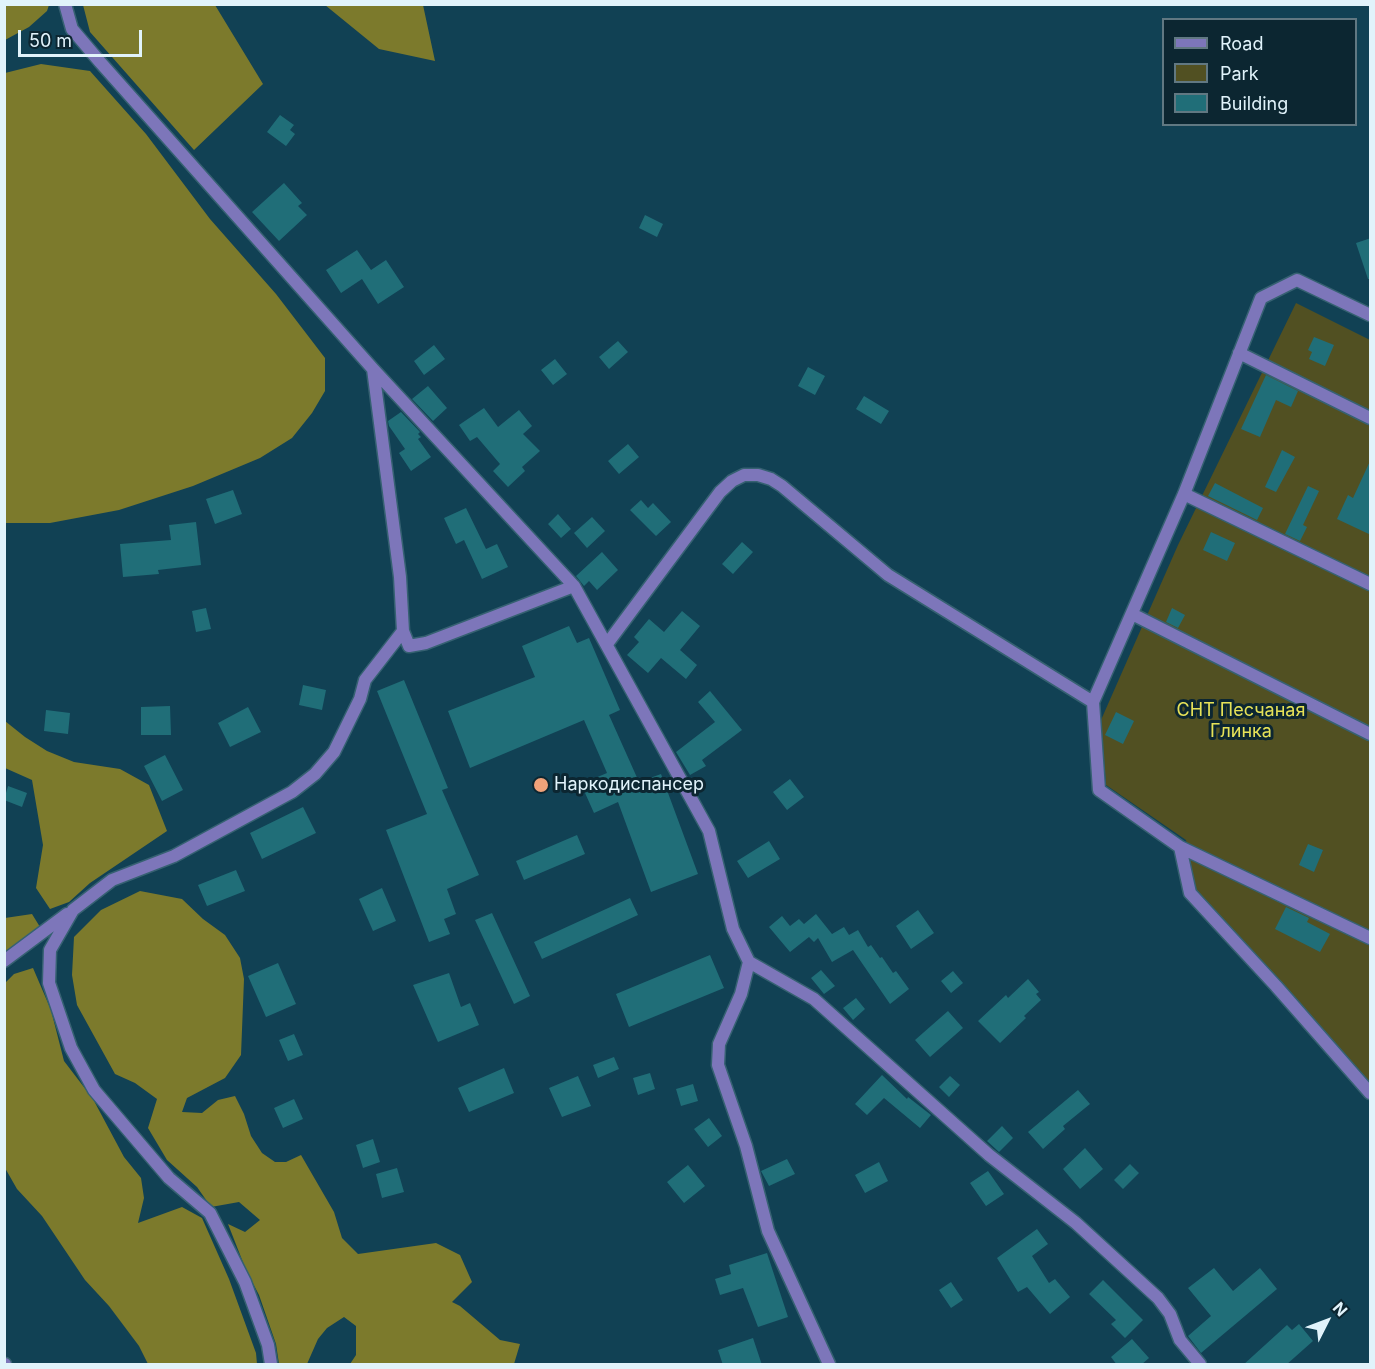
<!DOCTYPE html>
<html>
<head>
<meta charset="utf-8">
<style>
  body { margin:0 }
  #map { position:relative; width:1375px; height:1369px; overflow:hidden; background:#114154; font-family:Inter,sans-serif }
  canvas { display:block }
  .frame { position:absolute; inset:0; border:6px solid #e1f3fb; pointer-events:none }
  .legend { position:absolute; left:1162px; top:18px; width:195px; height:108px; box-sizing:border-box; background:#0c2631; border:2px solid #617882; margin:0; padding:8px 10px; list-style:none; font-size:18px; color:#e1f3fb }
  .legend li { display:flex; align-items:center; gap:12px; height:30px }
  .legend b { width:30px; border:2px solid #617882 }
  .north { position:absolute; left:1297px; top:1291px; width:60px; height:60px; -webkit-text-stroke:4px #0c2631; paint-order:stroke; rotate:48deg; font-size:16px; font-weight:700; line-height:24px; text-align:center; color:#e1f3fb }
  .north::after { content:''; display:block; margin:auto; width:21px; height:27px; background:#e1f3fb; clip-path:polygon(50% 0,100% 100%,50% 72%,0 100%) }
  .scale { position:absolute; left:18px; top:30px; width:124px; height:27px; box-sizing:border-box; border:3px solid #e1f3fb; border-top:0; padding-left:8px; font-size:18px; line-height:21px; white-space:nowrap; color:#e1f3fb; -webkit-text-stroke:4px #0c2631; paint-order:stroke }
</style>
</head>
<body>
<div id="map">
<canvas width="1375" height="1369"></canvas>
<div class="frame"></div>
<ul class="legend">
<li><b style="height:8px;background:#7d76ba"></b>Road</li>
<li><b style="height:16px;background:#515022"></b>Park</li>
<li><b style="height:16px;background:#206e78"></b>Building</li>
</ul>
<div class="north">N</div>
<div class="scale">50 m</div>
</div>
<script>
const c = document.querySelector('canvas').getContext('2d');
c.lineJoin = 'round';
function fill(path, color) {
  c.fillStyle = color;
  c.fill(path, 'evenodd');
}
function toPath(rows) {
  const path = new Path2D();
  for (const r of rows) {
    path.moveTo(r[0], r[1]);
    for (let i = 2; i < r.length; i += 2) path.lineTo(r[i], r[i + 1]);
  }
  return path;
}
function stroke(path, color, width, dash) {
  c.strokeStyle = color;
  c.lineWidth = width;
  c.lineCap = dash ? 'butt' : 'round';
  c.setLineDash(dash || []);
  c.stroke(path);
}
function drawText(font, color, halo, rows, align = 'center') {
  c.font = font + ' Inter,sans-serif';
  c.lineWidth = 6;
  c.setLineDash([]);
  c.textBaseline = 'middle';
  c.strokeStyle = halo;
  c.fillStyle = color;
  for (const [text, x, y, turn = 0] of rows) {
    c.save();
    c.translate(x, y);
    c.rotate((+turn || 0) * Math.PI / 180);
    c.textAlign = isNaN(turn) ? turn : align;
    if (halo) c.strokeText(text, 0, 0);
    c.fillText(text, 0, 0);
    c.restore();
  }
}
fill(toPath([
  [1296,303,1370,340,1370,1082,1194,889,1186,840,1106,785,1101,720,1178,545]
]), '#515022');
fill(toPath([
  [5,4,49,4,49,5,47,11,29,27,5,40],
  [83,5,215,5,263,84,194,150,90,32],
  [325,5,423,5,435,61,379,49],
  [41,64,90,71,146,134,210,219,276,294,325,358,325,391,312,413,292,438,260,458,193,486,119,510,50,523,5,523,5,73],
  [5,721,25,737,47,751,74,762,120,769,149,785,167,831,90,883,69,902,50,909,36,888,43,845,32,780,5,768],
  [140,891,182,899,203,919,225,935,240,958,244,979,241,1055,225,1078,187,1098,182,1112,202,1113,218,1100,235,1096,244,1114,251,1136,262,1153,275,1162,286,1162,301,1155,334,1212,342,1238,358,1254,436,1243,460,1255,472,1282,452,1302,460,1306,500,1340,520,1344,514,1364,350,1364,356,1355,356,1326,344,1317,327,1328,318,1339,307,1364,279,1364,276,1344,259,1295,246,1270,228,1224,245,1232,260,1220,239,1202,211,1207,197,1187,167,1160,148,1128,157,1099,135,1083,115,1074,77,1005,72,975,74,937,101,910],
  [32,914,40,927,5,953,5,918],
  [33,968,51,1010,64,1061,93,1099,124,1157,141,1178,144,1198,138,1223,182,1207,202,1218,229,1279,256,1353,257,1364,148,1364,139,1346,109,1306,85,1280,42,1216,17,1189,5,1168,5,983,14,974]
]), '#7c7a2c');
fill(toPath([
  [280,115,294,125,290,130,295,134,286,146,267,132],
  [284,183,302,203,298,206,307,215,279,241,252,212],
  [645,215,663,224,657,237,639,228],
  [1371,238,1371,279,1368,279,1356,243],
  [357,250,371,270,386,260,404,287,378,304,362,279,341,293,326,270],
  [1314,337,1334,345,1325,366,1309,359,1312,352,1308,350],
  [618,341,628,352,609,369,599,357],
  [434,345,445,359,424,375,414,361],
  [555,359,567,374,553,385,541,370],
  [808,367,825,376,815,395,798,386],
  [1266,375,1298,391,1291,407,1276,400,1260,437,1241,429],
  [428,386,447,408,433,421,412,399],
  [864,396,889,411,881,424,856,409],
  [484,408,498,427,519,410,532,426,523,434,540,451,522,467,525,471,508,487,493,471,500,464,477,437,470,441,459,425],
  [401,412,420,432,418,434,421,437,418,439,431,457,411,471,399,453,405,449,389,426,388,421],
  [628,444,639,457,619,474,608,461],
  [1282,450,1295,457,1276,492,1265,487],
  [1371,459,1371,535,1337,519,1348,495,1353,498],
  [1215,483,1263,508,1257,520,1208,496],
  [1308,486,1319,491,1303,525,1307,527,1300,541,1285,534],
  [233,490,242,514,215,524,206,499],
  [641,500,648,508,653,503,671,522,656,536,630,510],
  [466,508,486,549,497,544,508,567,482,579,464,540,456,544,444,518],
  [558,514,571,529,561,538,548,524],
  [592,517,605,531,587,548,574,533],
  [196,522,201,565,158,570,159,574,123,577,120,544,171,540,169,525],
  [1211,532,1235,543,1227,561,1203,550],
  [742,542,753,552,733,574,722,564],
  [602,552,618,570,597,590,589,581,584,586,576,576],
  [206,608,211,629,196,632,192,611],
  [1172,608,1185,615,1178,628,1166,622],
  [682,611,700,626,680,650,697,665,686,679,661,658,648,673,627,655,639,642,634,637,649,619,664,632],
  [569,626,577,643,589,638,620,710,609,715,639,782,661,774,698,874,651,892,618,802,594,813,581,784,607,773,584,720,470,768,448,711,535,677,522,646],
  [404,680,448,788,442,790,479,875,447,889,456,914,444,919,450,934,429,942,386,830,427,814,377,691],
  [303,685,326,690,322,710,299,705],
  [710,691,742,730,702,760,706,766,690,775,676,752,715,722,698,702],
  [170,706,171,735,141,735,141,707],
  [248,707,261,732,230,747,218,723],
  [46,710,70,713,68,734,44,731],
  [1116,712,1134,721,1123,744,1105,735],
  [165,755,183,790,162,801,144,766],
  [790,779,804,797,787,810,773,792],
  [8,786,27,793,22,807,4,800],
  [303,807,316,833,262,859,250,833],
  [577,835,585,854,524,880,516,861],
  [769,841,780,859,748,878,737,861],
  [1308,844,1323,850,1314,872,1299,865],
  [236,870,245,891,207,906,198,885],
  [382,888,396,921,373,931,359,899],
  [630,898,638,915,542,959,534,942],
  [1286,907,1309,918,1307,922,1330,934,1320,952,1275,929],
  [918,910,934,933,911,949,896,926],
  [492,913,530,996,514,1004,475,920],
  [816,914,832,934,844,927,849,935,858,930,868,947,871,945,880,958,882,957,893,973,896,971,909,989,890,1004,853,950,832,962,818,938,814,942,809,937,790,952,769,927,782,916,790,926,799,919,804,924],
  [710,955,724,988,629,1027,616,994],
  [278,963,296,1004,266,1017,248,976],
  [821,970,835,986,824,994,811,978],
  [953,971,963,983,951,993,941,981],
  [449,973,461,1007,470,1003,479,1025,438,1042,413,985],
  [1028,979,1039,992,1036,994,1041,1000,1024,1016,1026,1018,1000,1043,978,1021,1006,995,1008,998],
  [856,998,865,1009,853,1020,843,1008],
  [948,1011,963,1028,930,1057,915,1040],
  [294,1034,303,1055,288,1061,279,1040],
  [614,1057,619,1069,598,1078,593,1065],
  [504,1068,514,1093,469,1112,458,1088],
  [650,1073,655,1089,638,1095,633,1078],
  [882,1075,907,1099,908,1097,931,1115,920,1128,884,1098,867,1115,855,1104],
  [578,1076,591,1106,562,1117,549,1088],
  [950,1076,960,1085,949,1097,939,1087],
  [693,1084,698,1101,681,1106,676,1089],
  [1078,1090,1090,1104,1063,1126,1065,1129,1043,1149,1028,1132],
  [294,1099,303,1119,283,1128,274,1108],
  [709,1118,722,1136,708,1147,694,1129],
  [1002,1126,1013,1138,999,1152,987,1141],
  [373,1139,380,1162,363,1168,356,1145],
  [1085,1148,1103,1169,1080,1189,1063,1169],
  [787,1159,795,1174,769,1186,761,1171],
  [879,1162,888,1181,865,1193,855,1175],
  [1130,1164,1139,1173,1123,1189,1114,1180],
  [688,1165,705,1186,684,1203,667,1182],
  [397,1168,404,1192,382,1198,376,1174],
  [988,1171,1004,1194,986,1206,970,1183],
  [1037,1229,1048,1244,1032,1256,1049,1283,1055,1279,1070,1297,1050,1314,1027,1287,1018,1292,997,1258],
  [767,1253,788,1317,758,1327,743,1288,720,1295,715,1279,731,1274,729,1265],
  [1214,1268,1233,1291,1260,1268,1277,1289,1201,1353,1188,1336,1211,1316,1188,1288],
  [1103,1280,1143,1320,1125,1338,1111,1324,1116,1320,1089,1294],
  [951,1282,963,1300,951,1308,939,1290],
  [1299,1324,1313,1341,1286,1365,1243,1365,1287,1325,1292,1330],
  [753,1338,762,1365,723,1365,718,1350],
  [1132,1339,1149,1358,1141,1365,1117,1365,1111,1357]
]), '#206e78');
const street = toPath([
  [65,4,72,29,100,62,373,369,574,586,709,831,733,929,749,962,814,999,989,1155,1076,1223,1158,1298,1170,1314,1180,1340,1200,1364],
  [1370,315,1297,280,1261,298,1184,494,1093,702,1099,790,1180,847,1190,893,1276,986,1370,1093],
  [1239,353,1370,418],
  [1184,494,1370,584],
  [1132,614,1370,734],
  [403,631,409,646,426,643,574,586],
  [607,644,720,492,732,481,744,475,758,475,771,479,782,486,888,575,1093,702],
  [1180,847,1370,938],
  [4,961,67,914],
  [749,962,741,994,719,1044,718,1065,746,1146,768,1231,829,1364],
  [4,1364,5,1364],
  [271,1364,268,1345,245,1282,210,1213,169,1178,94,1090,71,1048,49,983,50,950,73,910,112,880,174,856,292,792,315,774,334,752,360,699,365,680,403,631,400,577,373,369]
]);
stroke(street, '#366172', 15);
stroke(street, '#7d76ba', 12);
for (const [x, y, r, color] of [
  [541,785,8,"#f0a27a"]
]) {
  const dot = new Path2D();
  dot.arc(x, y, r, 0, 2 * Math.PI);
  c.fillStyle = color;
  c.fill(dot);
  stroke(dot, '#0c2631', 2);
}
drawText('18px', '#e6e258', '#0c2631', [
  ["СНТ Песчаная",1241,711],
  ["Глинка",1241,732]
]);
drawText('18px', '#e1f3fb', '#0c2631', [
  ["Наркодиспансер",554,785]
], 'left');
</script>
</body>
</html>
